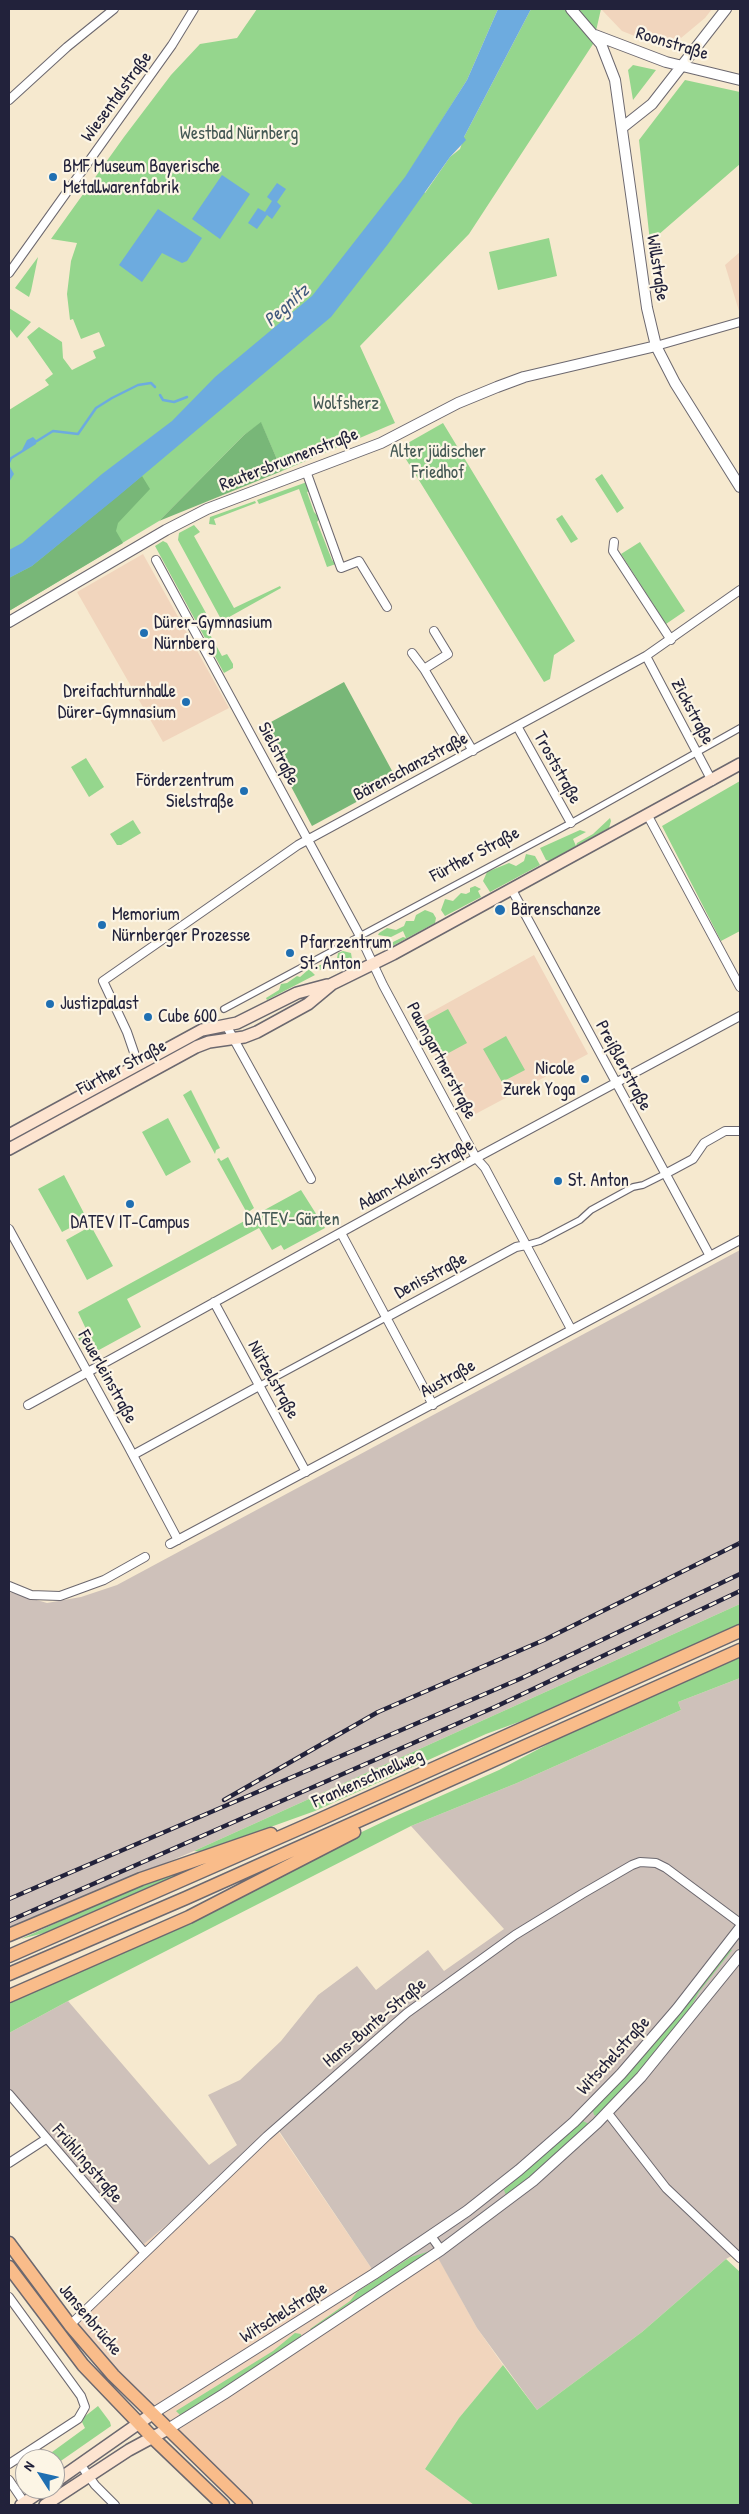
<!DOCTYPE html>
<html>
<head>
<meta charset="utf-8">
<style>
  body { margin:0 }
  #map { position:relative; width:749px; height:2514px; overflow:hidden; background:#f6e9cf; font-family:"Patrick Hand",sans-serif }
  canvas { display:block }
  .frame { position:absolute; inset:0; border:10px solid #22223b; pointer-events:none }
  .north { position:absolute; left:15px; top:2449px; width:50px; height:50px; box-sizing:border-box; background:#fcf5e5; border:1px solid #a5a1a1; border-radius:50%; rotate:305deg; font-size:14px; font-weight:700; line-height:20px; text-align:center; color:#22223b }
  .north::after { content:''; display:block; margin:auto; width:18px; height:22px; background:#1f6fb2; clip-path:polygon(50% 0,100% 100%,50% 72%,0 100%) }
</style>
</head>
<body>
<div id="map">
<canvas width="749" height="2514"></canvas>
<div class="frame"></div>
<div class="north">N</div>
</div>
<script>
const c = document.querySelector('canvas').getContext('2d');
c.lineJoin = 'round';
function fill(path, color) {
  c.fillStyle = color;
  c.fill(path, 'evenodd');
}
function toPath(rows) {
  const path = new Path2D();
  for (const r of rows) {
    path.moveTo(r[0], r[1]);
    for (let i = 2; i < r.length; i += 2) path.lineTo(r[i], r[i + 1]);
  }
  return path;
}
function stroke(path, color, width, dash) {
  c.strokeStyle = color;
  c.lineWidth = width;
  c.lineCap = dash ? 'butt' : 'round';
  c.setLineDash(dash || []);
  c.stroke(path);
}
function drawText(font, color, halo, rows, align = 'center') {
  c.font = font + ' "Patrick Hand",sans-serif';
  c.lineWidth = 4.5;
  c.setLineDash([]);
  c.textBaseline = 'middle';
  c.strokeStyle = halo;
  c.fillStyle = color;
  for (const [text, x, y, turn = 0] of rows) {
    c.save();
    c.translate(x, y);
    c.rotate((+turn || 0) * Math.PI / 180);
    c.textAlign = isNaN(turn) ? turn : align;
    if (halo) c.strokeText(text, 0, 0);
    c.fillText(text, 0, 0);
    c.restore();
  }
}
fill(toPath([
  [601,9,712,9,705,18,675,43,650,42,622,31],
  [740,252,740,309,739,311,725,265],
  [143,554,229,708,163,742,77,592],
  [534,955,588,1054,468,1118,417,1020],
  [278,2131,374,2272,438,2257,477,2328,503,2365,459,2418,425,2469,474,2505,237,2505,156,2426,67,2327,144,2244]
]), '#f1d5bd');
fill(toPath([
  [740,1250,740,1604,194,1851,9,1929,9,1592,47,1603,81,1597,117,1585],
  [740,1678,740,2251,726,2259,642,2332,537,2410,477,2328,438,2258,374,2272,279,2131,144,2244,9,2090,9,2033,68,2001,209,2165,237,2145,208,2095,240,2080,281,2041,318,1995,357,1966,376,1990,428,1950,444,1971,504,1929,411,1826,517,1783,681,1710,678,1702]
]), '#cec1ba');
fill(toPath([
  [257,9,498,9,467,80,406,177,425,193,450,157,460,149,464,137,531,9,601,9,593,44,469,234,360,346,395,423,282,471,261,423,244,435,159,521,9,611,9,410,49,385,45,380,53,374,27,337,39,327,62,342,63,358,72,370,96,358,93,351,105,346,99,332,81,339,73,319,70,320,67,294,71,261,77,243,51,239,124,137,171,75,200,44,237,38],
  [633,65,656,70,633,100,628,70],
  [685,80,740,92,740,164,650,242,639,140],
  [549,238,557,276,498,290,489,252],
  [38,257,31,291,29,297,15,288],
  [9,308,31,322,17,338,9,328],
  [443,423,575,641,554,655,550,679,544,682,399,448],
  [602,474,624,508,617,513,595,479],
  [307,482,310,491,307,492,314,512,320,518,317,522,332,560,336,564,327,567,299,489,259,504,257,500],
  [255,501,256,503,214,519,216,525,209,524,210,517],
  [562,515,578,539,571,543,556,519],
  [194,525,200,532,194,536,234,608,280,586,281,588,222,621,178,540,179,533],
  [163,541,167,543,211,622,212,627,208,631,222,656,227,654,233,664,233,668,224,673,155,546],
  [640,542,685,611,666,624,621,554],
  [86,758,104,787,89,797,71,767],
  [740,781,740,931,721,941,662,826],
  [610,818,611,821,609,828,549,861,546,860,540,848,580,830,586,832,573,839,576,846,577,843,593,834],
  [133,820,141,833,121,845,117,845,110,834],
  [526,854,535,856,540,865,490,892,483,881,487,872,509,863,516,866,524,861],
  [475,886,481,889,478,891,481,897,445,916,441,910,445,899,453,901,461,893,466,894,470,892,470,888],
  [425,910,433,913,436,918,435,923,385,950,379,948,377,941,389,944,403,937,406,938,403,931,391,937,378,935,379,933,387,928,396,930,404,926,406,921,414,921,416,915],
  [343,951,351,953,352,959,341,961,320,970,318,966,337,958,338,953],
  [309,969,315,975,267,1000,266,998,279,990,281,984,287,983,297,976,300,977],
  [448,1009,467,1043,443,1056,424,1022],
  [506,1036,525,1070,502,1082,483,1049],
  [191,1090,220,1148,216,1150,215,1154,183,1095],
  [168,1118,191,1162,166,1176,142,1132],
  [228,1157,254,1208,247,1213,217,1159,219,1158,221,1161],
  [64,1175,87,1219,62,1232,38,1189],
  [301,1190,325,1228,284,1250,281,1245,272,1250,259,1228,127,1299,141,1327,88,1356,76,1334,86,1329,78,1312],
  [91,1226,113,1266,87,1280,66,1240],
  [740,1604,740,1625,549,1711,486,1734,315,1811,201,1852,194,1851],
  [740,1656,740,1678,678,1702,681,1710,517,1783,411,1826,68,2001,9,2033,9,2000,389,1819,499,1770,565,1735],
  [207,1860,208,1864,59,1929,21,1939,76,1914,75,1912],
  [730,1949,732,1950,699,1992,685,2018,631,2081,597,2116,594,2115,593,2111,661,2036],
  [583,2121,589,2124,509,2195,506,2195,504,2190],
  [427,2252,427,2254,312,2330,310,2329,350,2301,357,2292,411,2257],
  [726,2259,740,2272,740,2505,474,2505,425,2469,459,2418,503,2365,537,2410,642,2332],
  [295,2333,301,2334,301,2337,210,2398,180,2415,176,2411,273,2351],
  [98,2406,110,2422,111,2426,55,2465,55,2459,51,2459,48,2455,85,2428,82,2422,84,2417]
]), '#95d68d');
fill(toPath([
  [261,422,282,471,159,521,244,435],
  [142,476,150,489,118,523,116,531,123,543,9,611,9,578,32,566],
  [344,682,397,780,312,826,260,728]
]), '#78b778');
fill(toPath([
  [498,9,531,9,464,137,466,140,450,157,388,244,331,317,116,498,32,566,9,578,9,550,22,543,102,474,172,421,215,377,312,296,405,177,467,80],
  [222,175,250,194,220,239,192,219],
  [277,183,286,189,277,202,281,206,272,219,267,215,257,229,248,223,258,208,265,212,272,201,267,197],
  [158,209,202,238,187,261,182,263,162,253,142,282,119,265],
  [33,437,37,441,36,444,12,459,9,465,14,474,9,482,9,458,22,450,27,440]
]), '#6dabdf');
stroke(toPath([
  [160,395,163,400,174,402,187,397],
  [37,441,53,431,78,434,96,408,112,398,138,385,151,383,155,387]
]), '#6dabdf', 2.5);
const pedestrian = toPath([
  [224,1009,571,823,740,728],
  [526,1245,540,1241,580,1220,591,1210,633,1187,643,1185,665,1174],
  [259,1386,387,1317]
]);
const minor = toPath([
  [9,100,67,47,114,9],
  [9,273,172,45,194,9],
  [656,346,740,322],
  [306,471,341,568,359,561,387,607],
  [614,542,613,551,671,640],
  [156,560,360,936,383,985,476,1158,485,1168,571,1329],
  [434,631,448,654,424,669,473,751],
  [412,653,424,669],
  [646,656,712,781],
  [517,726,571,823],
  [648,816,740,987],
  [512,890,710,1256],
  [226,1025,311,1179],
  [138,1064,127,1032,103,981,298,845,646,656,740,590],
  [665,1174,693,1159,704,1143,725,1131,740,1131],
  [9,1229,127,1444,178,1540],
  [341,1233,433,1405],
  [214,1302,306,1472],
  [387,1317,516,1247,526,1245],
  [28,1405,476,1158,740,1016],
  [133,1455,259,1386],
  [170,1544,740,1240],
  [9,1586,31,1595,60,1596,104,1580,145,1557],
  [9,2094,144,2252],
  [607,2112,666,2188,740,2258],
  [9,2163,46,2139],
  [431,2236,441,2250],
  [9,2297,81,2396,85,2407,78,2419,9,2464],
  [70,2325,267,2136,407,2013,515,1935,582,1894,632,1865,640,1862,656,1863,666,1868,740,1923],
  [80,2464,95,2485,115,2505],
  [9,2480,26,2505]
]);
const tertiary = toPath([
  [571,9,601,44,615,80,647,308,656,346,675,383,740,487],
  [595,35,666,62,740,80],
  [623,127,652,104,726,9],
  [9,622,166,530,207,509,381,443,458,403,497,387,524,377,656,346],
  [152,2414,374,2274,467,2211,519,2170,574,2122,621,2074,677,2009,740,1928],
  [168,2429,224,2394,441,2250,533,2181,597,2123,641,2077,740,1955]
]);
const secondary = toPath([
  [9,1135,202,1030,237,1023,297,993,327,985],
  [9,1149,196,1047,209,1042,244,1037,257,1032,308,1004,332,984,393,954,740,764],
  [55,2482,152,2414],
  [21,2505,44,2489],
  [45,2505,129,2450,168,2429]
]);
const primary = toPath([
  [9,2243,70,2325,113,2375,246,2505],
  [9,2267,83,2365,152,2437,223,2505]
]);
const trunk = toPath([
  [9,1935,141,1879,271,1834],
  [9,1956,312,1823,740,1631],
  [9,1974,186,1898,740,1650],
  [9,1996,189,1917,354,1832]
]);
stroke(pedestrian, '#6c686f', 8);
stroke(minor, '#6c686f', 10);
stroke(tertiary, '#6c686f', 12);
stroke(secondary, '#6c686f', 14);
stroke(primary, '#6c686f', 15);
stroke(trunk, '#6c686f', 15);
stroke(pedestrian, '#fff', 5.5);
stroke(minor, '#fff', 8);
stroke(tertiary, '#fff', 10);
stroke(secondary, '#fde4d0', 11);
stroke(primary, '#f9bc8a', 12);
stroke(trunk, '#f9bc8a', 12);
const rail = toPath([
  [224,1800,378,1712,544,1640,740,1543],
  [9,1899,522,1678,740,1574],
  [9,1921,495,1707,740,1591]
]);
stroke(rail, '#22223b', 4.5);
stroke(rail, '#fcf5e5', 2.5, [8]);
for (const [x, y, r, color] of [
  [53,177,5,"#1f6fb2"],
  [144,633,5,"#1f6fb2"],
  [186,702,5,"#1f6fb2"],
  [244,791,5,"#1f6fb2"],
  [500,910,6,"#1f6fb2"],
  [102,925,5,"#1f6fb2"],
  [290,953,5,"#1f6fb2"],
  [50,1004,5,"#1f6fb2"],
  [148,1017,5,"#1f6fb2"],
  [585,1079,5,"#1f6fb2"],
  [558,1181,5,"#1f6fb2"],
  [130,1204,5,"#1f6fb2"]
]) {
  const dot = new Path2D();
  dot.arc(x, y, r, 0, 2 * Math.PI);
  c.fillStyle = color;
  c.fill(dot);
  stroke(dot, '#fcf5e5', 2);
}
drawText('18px', '#22223b', '#fcf5e5', [
  ["Roonstraße",672,44,17],
  ["Wiesentalstraße",117,97,-54],
  ["Willstraße",657,268,81],
  ["Reutersbrunnenstraße",289,460,-21],
  ["Zickstraße",692,712,62],
  ["Sielstraße",278,754,62],
  ["Bärenschanzstraße",411,767,-28],
  ["Troststraße",557,768,61],
  ["Fürther Straße",475,855,-28],
  ["Paumgartnerstraße",441,1061,62],
  ["Preißlerstraße",623,1066,62],
  ["Fürther Straße",122,1068,-28],
  ["Adam-Klein-Straße",416,1175,-29],
  ["Denisstraße",431,1276,-28],
  ["Feuerleinstraße",107,1377,61],
  ["Austraße",448,1379,-29],
  ["Nützelstraße",273,1380,61],
  ["Frankenschnellweg",368,1779,-24],
  ["Hans-Bunte-Straße",375,2023,-40],
  ["Witschelstraße",614,2056,-48],
  ["Frühlingstraße",87,2164,49],
  ["Witschelstraße",284,2313,-32],
  ["Jansenbrücke",90,2320,50]
]);
drawText('18px', '#445854', '#fcf5e5', [
  ["Westbad Nürnberg",239,134],
  ["Wolfsherz",346,404],
  ["Alter jüdischer",438,452],
  ["Friedhof",438,473],
  ["DATEV-Gärten",292,1220]
]);
drawText('18px', '#22223b', '#fcf5e5', [
  ["BMF Museum Bayerische",63,167],
  ["Metallwarenfabrik",63,188],
  ["Dürer-Gymnasium",154,623],
  ["Nürnberg",154,644],
  ["Dreifachturnhalle",176,692,"right"],
  ["Dürer-Gymnasium",176,713,"right"],
  ["Förderzentrum",234,781,"right"],
  ["Sielstraße",234,802,"right"],
  ["Bärenschanze",511,910],
  ["Memorium",112,915],
  ["Nürnberger Prozesse",112,936],
  ["Pfarrzentrum",300,943],
  ["St. Anton",300,964],
  ["Justizpalast",60,1004],
  ["Cube 600",158,1017],
  ["Nicole",575,1069,"right"],
  ["Zurek Yoga",575,1090,"right"],
  ["St. Anton",568,1181],
  ["DATEV IT-Campus",130,1223,"center"]
], 'left');
drawText('italic 19px', '#40597d', '#fcf5e5', [
  ["Pegnitz",287,306,-42]
]);
</script>
</body>
</html>
